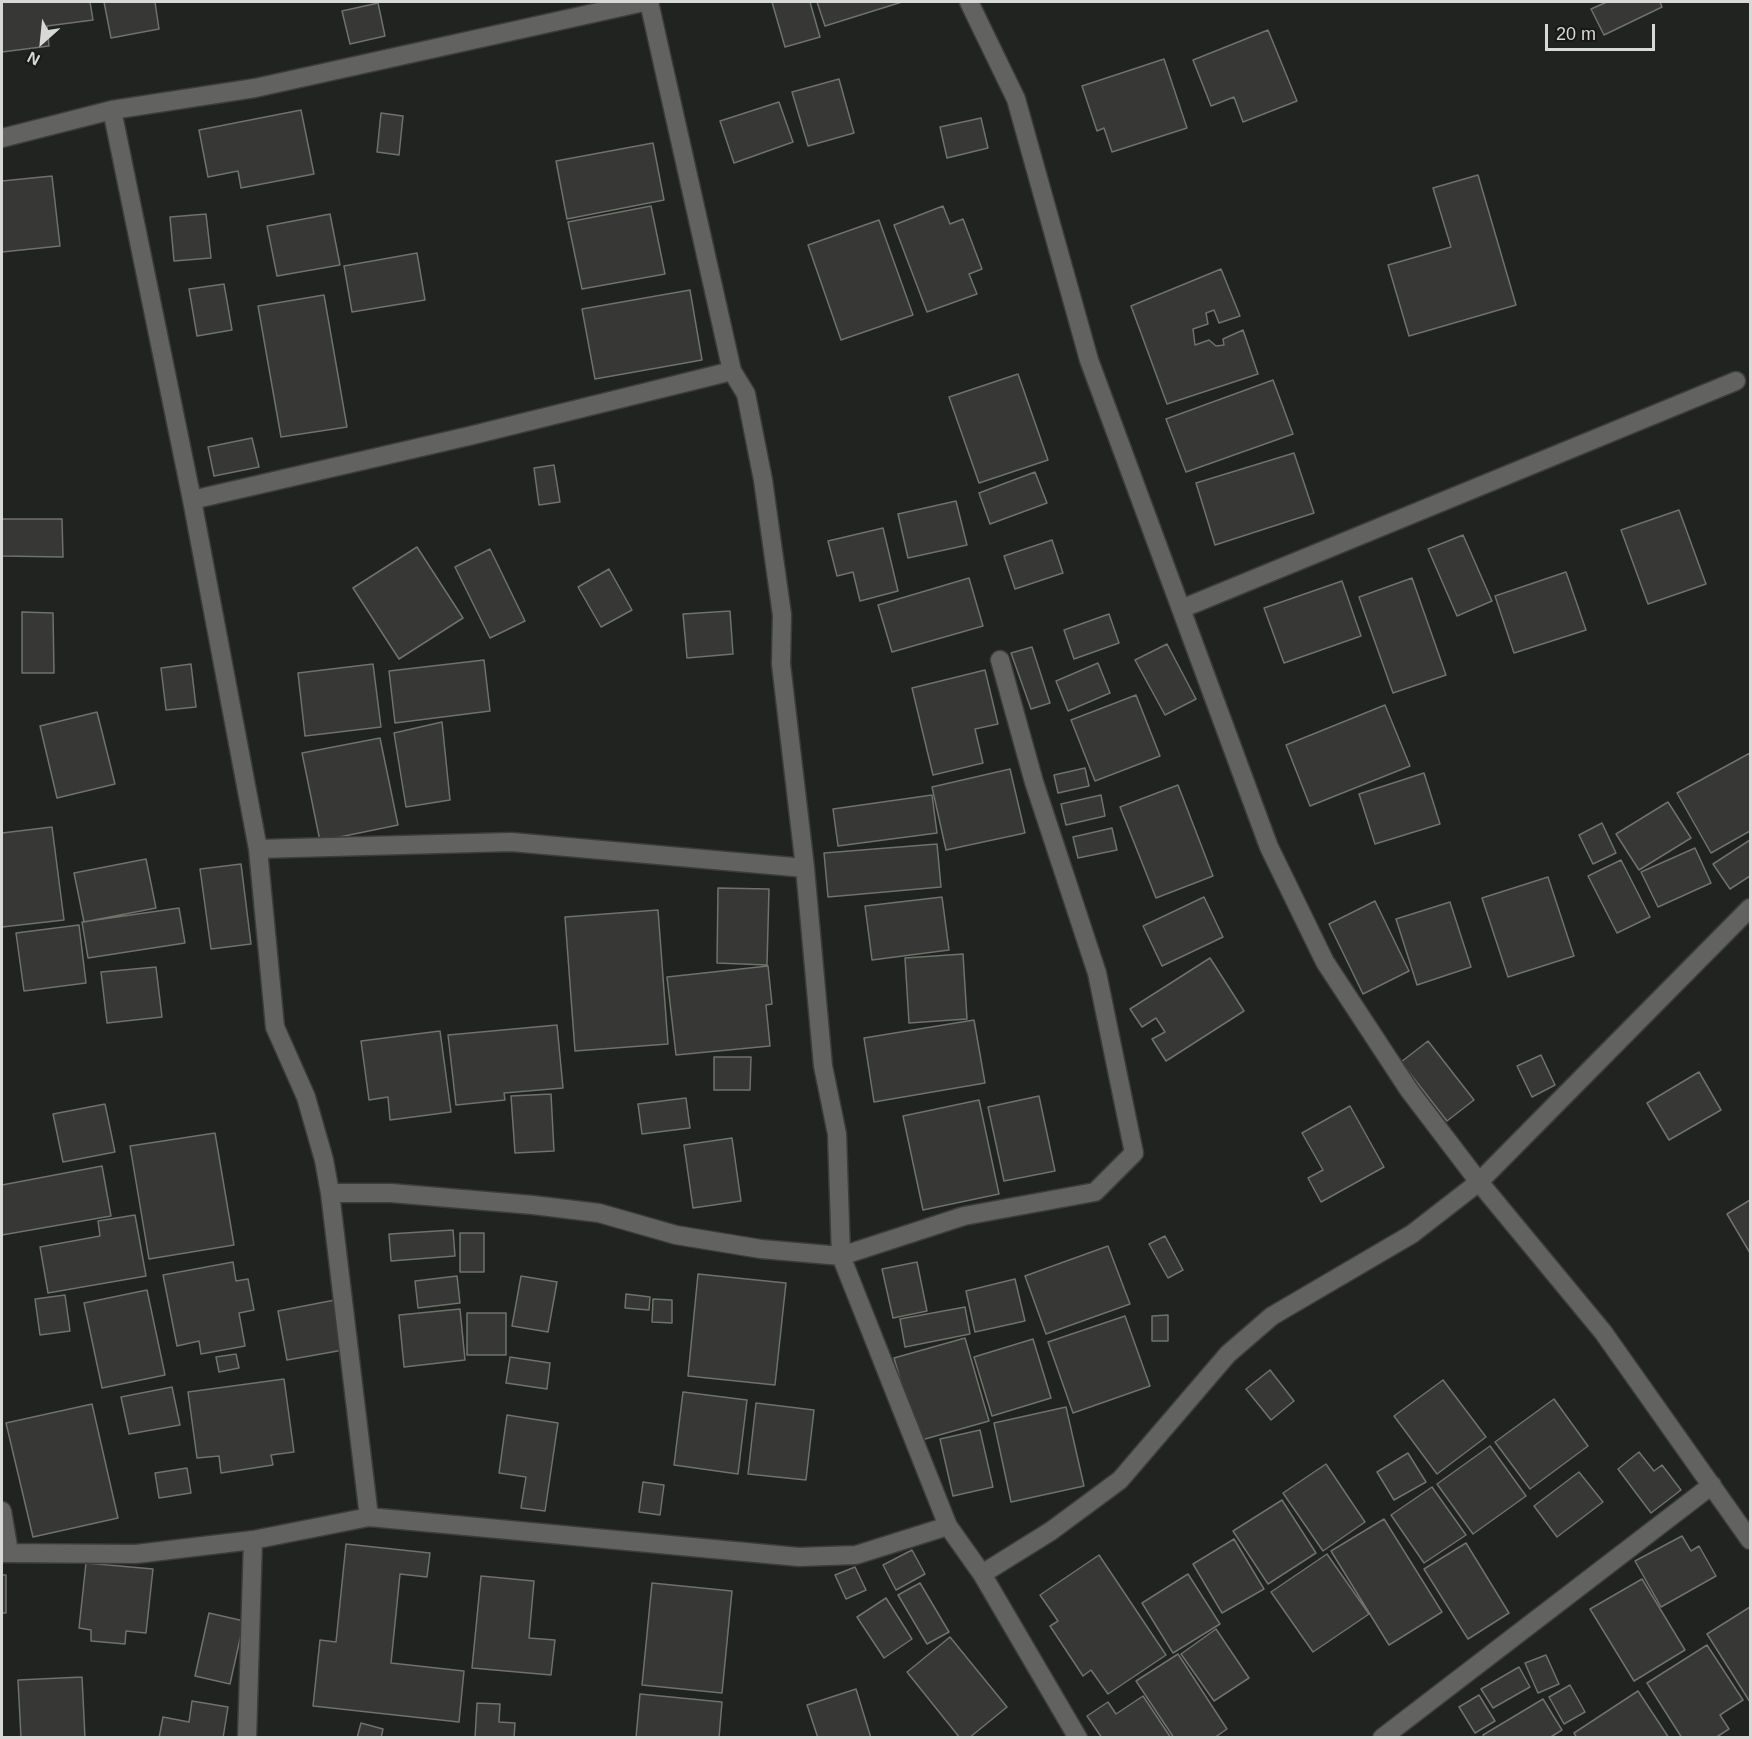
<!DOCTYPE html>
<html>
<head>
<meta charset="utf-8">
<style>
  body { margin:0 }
  #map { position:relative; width:1752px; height:1739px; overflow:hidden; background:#212320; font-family:Helvetica,sans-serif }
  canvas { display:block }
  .frame { position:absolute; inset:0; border:3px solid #d8d9d7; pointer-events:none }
  .north { position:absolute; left:12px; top:12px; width:60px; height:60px; -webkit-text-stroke:4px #181917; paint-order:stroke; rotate:207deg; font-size:16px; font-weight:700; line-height:24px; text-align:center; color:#d8d9d7 }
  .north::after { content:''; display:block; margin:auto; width:21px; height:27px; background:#d8d9d7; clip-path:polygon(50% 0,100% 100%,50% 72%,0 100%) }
  .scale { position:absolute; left:1545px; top:24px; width:110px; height:27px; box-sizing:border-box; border:3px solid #d8d9d7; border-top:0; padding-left:8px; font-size:18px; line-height:21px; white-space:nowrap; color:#d8d9d7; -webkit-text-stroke:4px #181917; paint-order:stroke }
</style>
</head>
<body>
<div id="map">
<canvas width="1752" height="1739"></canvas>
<div class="frame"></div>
<div class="north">N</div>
<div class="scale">20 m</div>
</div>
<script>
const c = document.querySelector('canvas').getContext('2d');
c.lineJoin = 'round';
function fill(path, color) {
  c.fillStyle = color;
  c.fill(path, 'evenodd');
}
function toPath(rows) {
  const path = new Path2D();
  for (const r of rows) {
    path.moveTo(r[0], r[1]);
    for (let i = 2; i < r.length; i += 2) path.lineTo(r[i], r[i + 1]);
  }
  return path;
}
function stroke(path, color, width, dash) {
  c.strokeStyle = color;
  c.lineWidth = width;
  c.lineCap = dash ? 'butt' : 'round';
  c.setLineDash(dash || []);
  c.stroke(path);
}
const building = toPath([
  [2,2,90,2,93,20,47,26,49,46,2,52,2,2],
  [104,2,155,2,159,29,111,38,104,2],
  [772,2,810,2,820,37,785,47,772,2],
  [817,2,902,2,825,26,817,2],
  [1607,2,1660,2,1662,7,1604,35,1591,9,1607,2],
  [378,3,385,36,350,44,342,11,378,3],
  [1268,30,1297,101,1243,122,1234,97,1211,106,1193,60,1268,30],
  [1164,59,1187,128,1112,152,1104,128,1097,131,1082,86,1164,59],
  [839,79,854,133,808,146,792,92,839,79],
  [779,102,793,142,734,163,720,121,779,102],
  [301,110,314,174,241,188,238,171,208,177,199,130,301,110],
  [381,113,403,116,399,155,377,152,381,113],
  [981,118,988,148,947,158,940,127,981,118],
  [653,143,664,200,567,219,556,161,653,143],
  [1478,175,1516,305,1409,336,1388,265,1451,247,1433,188,1478,175],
  [52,176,60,246,2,252,2,181,52,176],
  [651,206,665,274,582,289,568,222,651,206],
  [943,206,950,224,963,219,982,269,969,274,977,294,927,312,894,225,943,206],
  [206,214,211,258,174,261,170,217,206,214],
  [330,214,340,265,277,276,267,226,330,214],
  [879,220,913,315,841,340,808,245,879,220],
  [417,253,425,300,352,312,344,266,417,253],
  [1221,269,1240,316,1219,323,1214,310,1206,313,1208,324,1193,329,1195,345,1209,340,1216,346,1224,345,1223,339,1243,330,1258,374,1167,404,1131,306,1221,269],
  [224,284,232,330,197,336,189,289,224,284],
  [690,290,702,360,595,379,582,309,690,290],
  [324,295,347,427,281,437,258,306,324,295],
  [1018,374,1048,460,979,483,949,397,1018,374],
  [1273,380,1293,434,1186,472,1166,419,1273,380],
  [252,438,259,467,214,476,208,447,252,438],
  [1294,453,1314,513,1215,545,1196,483,1294,453],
  [554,465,560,502,539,505,534,468,554,465],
  [1035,472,1047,503,990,524,979,493,1035,472],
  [956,501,967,545,908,558,898,514,956,501],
  [1679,510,1706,584,1648,604,1621,530,1679,510],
  [2,519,62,519,63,557,2,556,2,519],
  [883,528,898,591,860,601,853,572,837,576,828,541,883,528],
  [1463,535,1492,601,1457,616,1428,549,1463,535],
  [1052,540,1063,573,1015,589,1004,556,1052,540],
  [417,547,463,618,399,659,353,588,417,547],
  [490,549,525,621,490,638,455,567,490,549],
  [609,569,632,610,601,627,578,587,609,569],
  [1566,572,1586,630,1514,653,1495,596,1566,572],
  [969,578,983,626,892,652,878,605,969,578],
  [1412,578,1446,675,1393,693,1359,597,1412,578],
  [1342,581,1361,636,1284,663,1264,608,1342,581],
  [730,611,733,654,687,658,683,614,730,611],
  [22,612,53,613,54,673,22,673,22,612],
  [1109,614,1119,643,1074,659,1064,630,1109,614],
  [1167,644,1196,699,1165,715,1135,660,1167,644],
  [1032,647,1050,703,1031,709,1011,653,1032,647],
  [484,660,490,711,395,723,389,671,484,660],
  [1098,663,1110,693,1068,711,1056,681,1098,663],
  [191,664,196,707,166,710,161,668,191,664],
  [373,664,381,727,305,736,298,673,373,664],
  [985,670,998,724,975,729,983,763,933,775,912,688,985,670],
  [1136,695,1160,756,1095,781,1071,720,1136,695],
  [1385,705,1410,766,1310,806,1286,745,1385,705],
  [97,712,115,784,57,798,40,726,97,712],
  [442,722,450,800,406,807,394,733,442,722],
  [380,738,398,825,320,841,302,753,380,738],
  [1750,753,1750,831,1711,853,1677,793,1750,753],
  [1085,768,1089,786,1058,793,1054,775,1085,768],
  [1010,769,1025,833,946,850,932,787,1010,769],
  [1424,773,1440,824,1375,844,1359,794,1424,773],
  [1178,785,1213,876,1156,898,1120,807,1178,785],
  [932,795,937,833,838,846,833,809,932,795],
  [1101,795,1105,816,1066,825,1061,804,1101,795],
  [1668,802,1691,838,1639,870,1616,834,1668,802],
  [1602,823,1616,853,1593,864,1579,835,1602,823],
  [52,827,64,920,2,927,2,833,52,827],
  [1112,828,1117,850,1078,858,1073,837,1112,828],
  [1750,840,1750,876,1730,889,1713,864,1750,840],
  [937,844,941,887,828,897,824,853,937,844],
  [1695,848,1711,883,1658,907,1641,872,1695,848],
  [146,859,156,908,84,922,74,873,146,859],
  [1621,860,1650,917,1617,933,1588,876,1621,860],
  [241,864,251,944,211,949,200,869,241,864],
  [1548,877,1574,956,1508,977,1482,898,1548,877],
  [718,888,769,889,767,965,717,963,718,888],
  [942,897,949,950,872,960,865,906,942,897],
  [1204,897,1223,937,1162,966,1143,926,1204,897],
  [1375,901,1409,971,1363,994,1329,924,1375,901],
  [1450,902,1471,967,1417,985,1396,919,1450,902],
  [179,908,185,943,88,958,82,922,179,908],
  [658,910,668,1044,575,1051,565,917,658,910],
  [79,925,86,983,24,991,16,933,79,925],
  [963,954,967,1019,909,1023,905,958,963,954],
  [1210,958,1244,1011,1166,1061,1152,1039,1165,1032,1156,1018,1142,1027,1130,1009,1210,958],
  [768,966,772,1004,766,1005,770,1046,676,1055,667,977,768,966],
  [156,967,162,1017,107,1023,101,972,156,967],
  [974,1020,985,1083,874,1102,864,1038,974,1020],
  [557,1025,563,1088,504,1093,505,1100,456,1105,448,1035,557,1025],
  [440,1031,451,1112,390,1120,388,1097,369,1100,361,1041,440,1031],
  [1428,1041,1474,1100,1447,1121,1401,1062,1428,1041],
  [1541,1055,1555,1085,1532,1097,1517,1066,1541,1055],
  [714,1057,751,1057,750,1090,714,1090,714,1057],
  [1699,1072,1721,1110,1669,1140,1647,1103,1699,1072],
  [551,1094,554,1151,515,1153,511,1096,551,1094],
  [1039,1096,1055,1171,1004,1181,988,1107,1039,1096],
  [686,1098,690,1128,642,1134,638,1104,686,1098],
  [979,1100,999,1194,923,1210,903,1116,979,1100],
  [105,1104,115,1152,63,1162,53,1114,105,1104],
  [1350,1106,1384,1167,1321,1202,1308,1178,1323,1170,1302,1133,1350,1106],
  [215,1133,234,1245,149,1259,130,1146,215,1133],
  [732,1138,741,1201,693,1208,684,1145,732,1138],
  [102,1166,111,1216,2,1235,2,1185,102,1166],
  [1750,1200,1750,1253,1727,1214,1750,1200],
  [135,1215,146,1276,48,1293,40,1247,100,1236,98,1221,135,1215],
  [453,1230,455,1256,391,1261,389,1234,453,1230],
  [460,1233,484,1233,484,1272,460,1272,460,1233],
  [1165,1236,1183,1270,1168,1278,1149,1244,1165,1236],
  [1108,1246,1130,1304,1046,1334,1025,1276,1108,1246],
  [233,1262,236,1281,248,1279,254,1310,239,1313,245,1346,201,1354,199,1341,177,1346,163,1275,233,1262],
  [917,1262,927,1311,893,1318,882,1269,917,1262],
  [698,1274,786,1283,775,1385,688,1376,698,1274],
  [457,1276,460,1303,418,1308,415,1281,457,1276],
  [521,1276,557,1282,548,1332,512,1326,521,1276],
  [1015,1279,1025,1321,975,1332,966,1291,1015,1279],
  [147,1290,165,1375,102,1388,84,1303,147,1290],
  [626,1294,650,1297,649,1310,625,1308,626,1294],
  [65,1295,70,1331,40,1335,35,1299,65,1295],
  [340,1299,349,1349,287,1360,278,1311,340,1299],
  [653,1299,672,1300,672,1323,652,1322,653,1299],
  [965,1307,970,1334,905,1347,900,1319,965,1307],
  [460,1309,465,1360,404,1367,399,1315,460,1309],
  [467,1313,506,1313,506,1355,467,1355,467,1313],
  [1168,1315,1168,1341,1152,1341,1152,1316,1168,1315],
  [1125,1316,1150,1386,1073,1413,1048,1342,1125,1316],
  [965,1338,989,1421,918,1441,894,1358,965,1338],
  [1033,1339,1051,1398,992,1416,974,1357,1033,1339],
  [236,1354,239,1368,219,1372,216,1357,236,1354],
  [510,1357,550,1363,547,1389,506,1383,510,1357],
  [1270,1370,1294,1401,1271,1420,1246,1389,1270,1370],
  [284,1379,294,1452,271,1455,273,1465,221,1473,219,1456,197,1458,188,1392,284,1379],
  [1443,1380,1486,1437,1437,1474,1394,1416,1443,1380],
  [172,1387,180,1425,129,1434,121,1397,172,1387],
  [683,1392,747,1400,738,1474,674,1465,683,1392],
  [1554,1399,1588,1446,1530,1489,1495,1442,1554,1399],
  [756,1403,814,1410,806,1480,748,1474,756,1403],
  [92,1404,118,1518,33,1537,6,1423,92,1404],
  [1066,1407,1084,1486,1011,1502,994,1423,1066,1407],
  [507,1415,558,1423,545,1511,521,1508,526,1477,499,1473,507,1415],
  [980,1430,993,1487,953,1496,940,1439,980,1430],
  [1490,1446,1526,1496,1473,1534,1437,1484,1490,1446],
  [1639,1452,1654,1471,1662,1465,1681,1490,1651,1513,1618,1469,1639,1452],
  [1408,1453,1426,1482,1394,1500,1377,1472,1408,1453],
  [1326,1464,1365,1522,1323,1551,1283,1493,1326,1464],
  [187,1468,191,1493,159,1498,155,1473,187,1468],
  [1579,1472,1603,1502,1557,1537,1534,1506,1579,1472],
  [643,1482,664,1485,660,1515,639,1512,643,1482],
  [1432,1487,1466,1535,1424,1563,1391,1515,1432,1487],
  [1282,1500,1316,1553,1268,1584,1233,1531,1282,1500],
  [1384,1519,1442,1612,1389,1645,1331,1551,1384,1519],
  [1682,1536,1691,1551,1699,1546,1716,1576,1661,1607,1635,1561,1682,1536],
  [1234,1539,1264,1589,1222,1613,1193,1564,1234,1539],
  [1466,1543,1509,1613,1468,1639,1424,1569,1466,1543],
  [346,1544,430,1553,427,1577,400,1574,391,1663,464,1671,459,1722,313,1706,320,1640,336,1642,346,1544],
  [912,1550,925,1574,896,1590,883,1565,912,1550],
  [1327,1554,1369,1614,1313,1652,1271,1592,1327,1554],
  [1099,1555,1166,1655,1108,1694,1091,1670,1083,1676,1050,1626,1058,1621,1040,1595,1099,1555],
  [86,1563,153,1569,146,1633,126,1631,125,1644,91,1641,91,1630,79,1628,86,1563],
  [855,1567,866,1590,846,1599,835,1575,855,1567],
  [1188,1574,1220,1624,1173,1653,1142,1603,1188,1574],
  [2,1575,6,1575,6,1613,2,1613,2,1575],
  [481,1576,534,1581,529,1638,555,1640,551,1675,472,1668,481,1576],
  [1642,1579,1685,1650,1634,1681,1590,1609,1642,1579],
  [652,1583,732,1591,722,1693,642,1685,652,1583],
  [920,1583,949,1632,927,1644,898,1595,920,1583],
  [886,1598,912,1639,884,1658,857,1617,886,1598],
  [1750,1607,1750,1702,1707,1634,1750,1607],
  [209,1613,244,1621,230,1684,195,1676,209,1613],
  [1216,1629,1249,1678,1214,1701,1181,1654,1216,1629],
  [950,1637,1007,1707,969,1738,960,1738,907,1672,950,1637],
  [1707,1645,1743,1700,1720,1715,1729,1729,1715,1738,1682,1738,1647,1683,1707,1645],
  [1178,1654,1227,1729,1214,1738,1174,1738,1136,1681,1178,1654],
  [1546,1655,1559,1684,1538,1693,1525,1663,1546,1655],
  [1519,1667,1530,1687,1493,1708,1481,1689,1519,1667],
  [82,1677,85,1738,21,1738,18,1680,82,1677],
  [1570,1685,1585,1712,1564,1724,1549,1697,1570,1685],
  [856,1689,871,1738,818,1738,807,1705,856,1689],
  [1638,1691,1669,1738,1577,1738,1574,1733,1638,1691],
  [640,1694,722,1702,719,1738,636,1738,640,1694],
  [1479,1695,1495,1721,1475,1733,1459,1707,1479,1695],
  [1143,1696,1171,1738,1102,1738,1087,1716,1108,1702,1116,1714,1143,1696],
  [1543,1699,1562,1730,1549,1738,1484,1738,1483,1735,1543,1699],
  [192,1701,228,1707,223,1738,159,1738,163,1717,189,1722,192,1701],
  [477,1703,500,1704,499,1722,515,1723,514,1738,475,1738,477,1703],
  [361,1723,383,1729,381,1738,357,1738,361,1723]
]);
fill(building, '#373835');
stroke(building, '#6f716d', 1.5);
const street = toPath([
  [649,2,732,371,746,394,763,480,782,615,781,664,805,868,823,1066,837,1134,841,1256,948,1526,982,1574,1078,1738],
  [969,2,1016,99,1089,360,1269,847,1325,962,1409,1090,1479,1182,1603,1332,1750,1540],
  [112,110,192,500,258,849,275,1027,306,1097,324,1160,330,1193,391,1193,533,1205,599,1213,676,1235,761,1249,841,1256,964,1216,1095,1192,1134,1153,1097,973,1034,782,1000,660],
  [2,138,112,110,255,88,644,2],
  [192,500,469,436,732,371],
  [1181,609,1736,381],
  [258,849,511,842,805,868],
  [330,1193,369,1517],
  [2,1511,9,1552],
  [2,1553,136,1554,253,1540,369,1517,799,1557,856,1555,948,1526],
  [982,1574,1051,1531,1120,1480,1228,1354,1272,1316,1412,1234,1479,1182,1750,908],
  [247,1738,253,1540],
  [1382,1738,1712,1485]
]);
stroke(street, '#3c3d3b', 21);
stroke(street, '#626360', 18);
</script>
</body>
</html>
